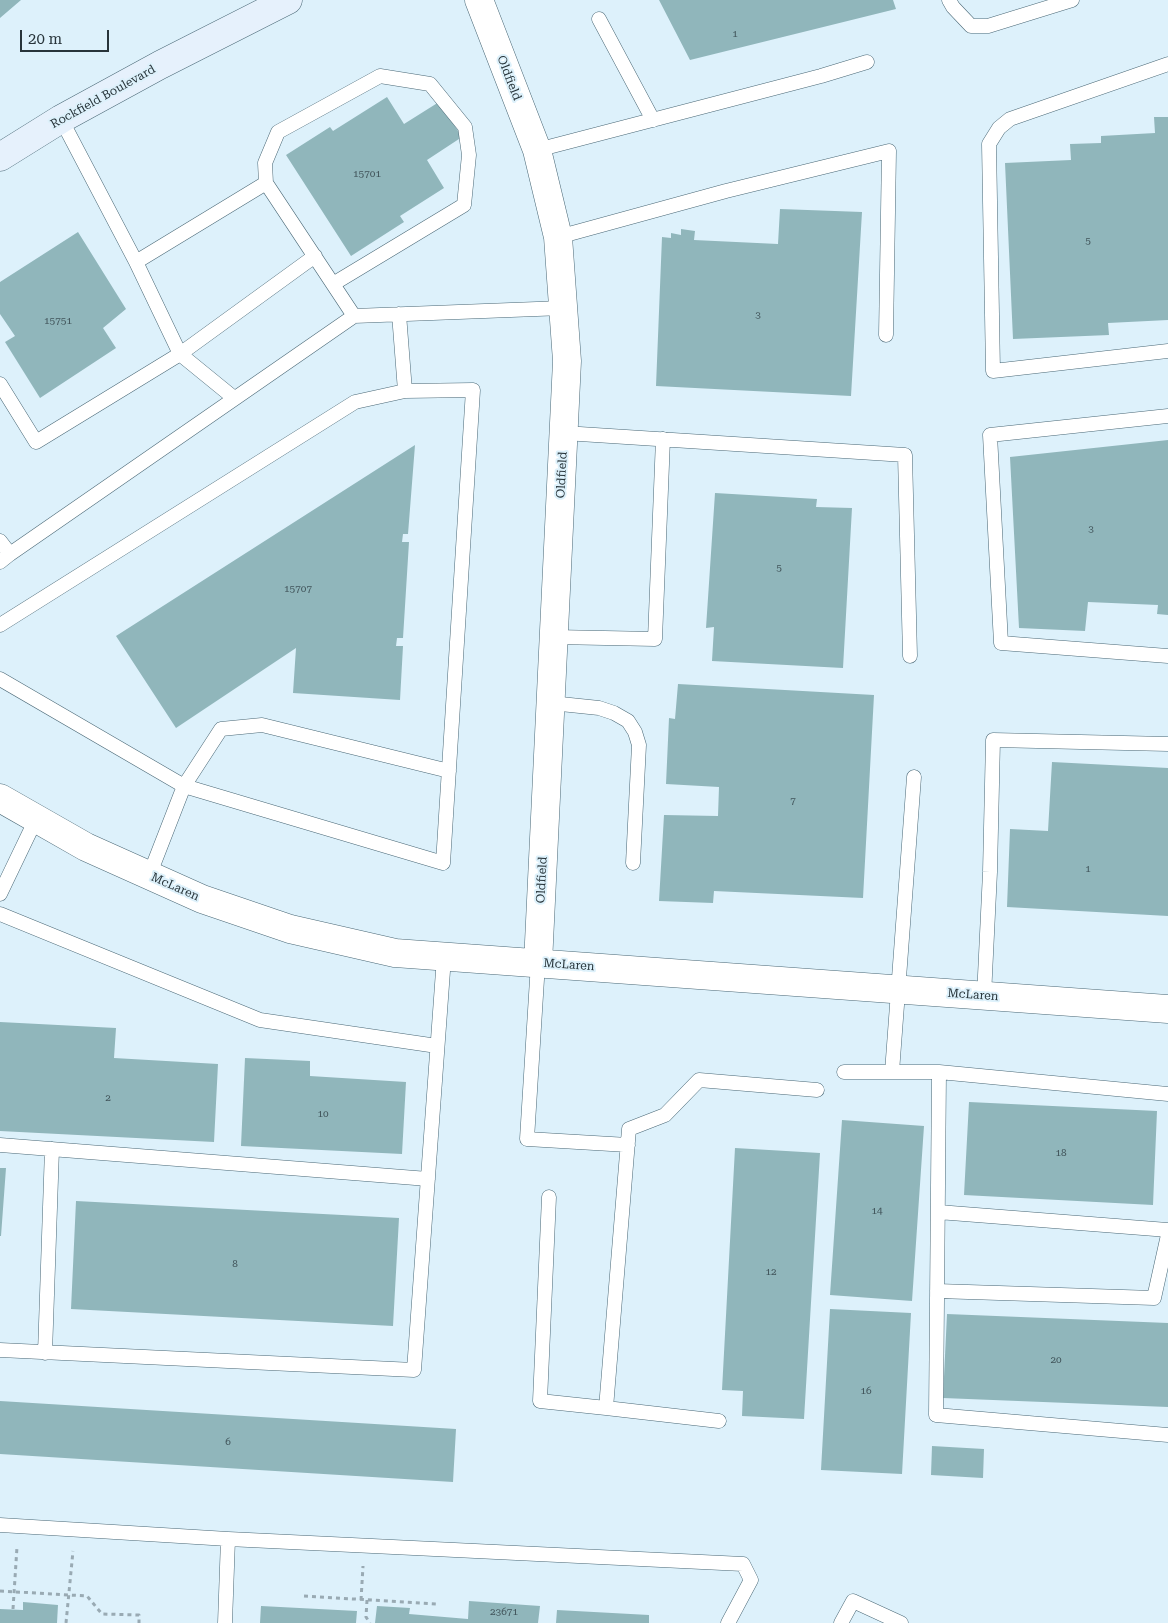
<!DOCTYPE html>
<html>
<head>
<meta charset="utf-8">
<style>
  body { margin:0 }
  #map { position:relative; width:1168px; height:1623px; overflow:hidden; background:#ddf1fb; font-family:"Roboto Serif",serif }
  canvas { display:block }
  .scale { position:absolute; left:20px; top:30px; width:89px; height:22px; box-sizing:border-box; border:2px solid #27343a; border-top:0; padding-left:6px; font-size:15px; line-height:18px; white-space:nowrap; color:#27343a; -webkit-text-stroke:4px #ddf1fb; paint-order:stroke }
</style>
</head>
<body>
<div id="map">
<canvas width="1168" height="1623"></canvas>
<div class="scale">20 m</div>
</div>
<script>
const c = document.querySelector('canvas').getContext('2d');
c.lineJoin = 'round';
function fill(path, color) {
  c.fillStyle = color;
  c.fill(path, 'evenodd');
}
function toPath(rows) {
  const path = new Path2D();
  for (const r of rows) {
    path.moveTo(r[0], r[1]);
    for (let i = 2; i < r.length; i += 2) path.lineTo(r[i], r[i + 1]);
  }
  return path;
}
function stroke(path, color, width, dash) {
  c.strokeStyle = color;
  c.lineWidth = width;
  c.lineCap = dash ? 'butt' : 'round';
  c.setLineDash(dash || []);
  c.stroke(path);
}
function drawText(font, color, halo, rows, align = 'center') {
  c.font = font + ' "Roboto Serif",serif';
  c.lineWidth = 4;
  c.setLineDash([]);
  c.textBaseline = 'middle';
  c.strokeStyle = halo;
  c.fillStyle = color;
  for (const [text, x, y, turn = 0] of rows) {
    c.save();
    c.translate(x, y);
    c.rotate((+turn || 0) * Math.PI / 180);
    c.textAlign = isNaN(turn) ? turn : align;
    if (halo) c.strokeText(text, 0, 0);
    c.fillText(text, 0, 0);
    c.restore();
  }
}
fill(toPath([
  [0,0,21,0,0,18],
  [659,0,893,0,896,9,690,60],
  [387,97,404,124,439,102,462,137,427,160,444,188,400,216,404,222,351,256,286,155,330,127,333,131],
  [1154,117,1168,117,1168,320,1108,323,1109,335,1013,339,1005,163,1071,160,1070,144,1101,143,1101,136,1155,133],
  [780,209,862,212,851,396,656,386,662,237,671,238,671,233,681,235,681,229,695,231,694,240,778,244],
  [78,232,126,309,103,328,116,348,40,398,5,342,15,336,0,314,0,282],
  [1168,440,1168,615,1157,614,1158,605,1088,602,1085,631,1019,628,1010,457],
  [415,445,408,534,403,534,402,542,409,542,403,638,397,638,396,646,403,646,400,700,293,693,296,648,176,728,116,636],
  [715,493,817,499,816,507,852,508,843,668,712,661,714,627,706,628],
  [678,684,874,695,863,898,714,891,713,903,659,901,664,815,718,816,719,787,666,784,669,718,675,719],
  [1052,762,1168,768,1168,916,1007,907,1010,829,1048,831],
  [0,1022,116,1028,114,1058,218,1064,214,1142,0,1131],
  [245,1058,310,1061,310,1076,406,1082,402,1154,241,1146],
  [969,1102,1157,1111,1153,1205,964,1195],
  [842,1120,924,1126,912,1301,830,1295],
  [735,1148,820,1153,804,1419,742,1416,743,1391,722,1390],
  [0,1168,6,1168,1,1236,0,1236],
  [76,1201,399,1218,393,1326,71,1309],
  [830,1309,911,1313,902,1474,821,1470],
  [947,1314,1168,1323,1168,1407,943,1398],
  [0,1401,456,1429,453,1482,0,1454],
  [932,1446,984,1449,983,1478,931,1475],
  [469,1601,540,1606,538,1623,375,1623,377,1606,410,1608,409,1614,468,1619],
  [23,1602,58,1605,57,1623,0,1623,0,1609,23,1610],
  [261,1606,357,1611,356,1623,260,1623],
  [557,1610,649,1615,649,1623,556,1623]
]), '#90b6bb');
const service = toPath([
  [949,0,953,7,971,26,988,26,1072,0],
  [599,19,653,120],
  [1168,64,1010,119,999,128,989,144,993,371,1168,351],
  [61,119,136,262],
  [537,150,821,76,867,62],
  [266,183,265,163,278,132,380,76,430,84,465,127,469,155,464,205,333,284],
  [558,237,726,191,889,151,886,335],
  [0,384,36,442,180,354,136,262,266,183,354,316,563,308],
  [234,398,180,354,315,256],
  [1168,416,990,435,1001,643,1168,656],
  [564,433,905,455,910,656],
  [0,541,10,554,0,562],
  [10,554,354,316],
  [0,625,355,402,405,391],
  [554,637,655,639,663,439],
  [0,679,184,786,443,863,473,390,405,391,399,314],
  [551,703,599,708,614,713,628,721,635,732,639,745,633,863],
  [149,876,184,786,221,729,262,725,449,771],
  [0,894,36,819],
  [0,914,260,1020,437,1046],
  [538,963,527,1139,628,1145],
  [984,996,990,872,993,740,1168,744],
  [844,1072,939,1072],
  [892,1072,914,777],
  [1168,1094,939,1072,936,1415,1168,1435],
  [0,1145,428,1179],
  [549,1197,540,1401,606,1408],
  [938,1212,1168,1230],
  [937,1291,1154,1298,1168,1235],
  [0,1350,414,1370,444,957],
  [45,1353,52,1149],
  [719,1421,606,1408,629,1129,665,1115,699,1080,817,1090],
  [0,1525,228,1539,743,1564,751,1580,728,1623],
  [225,1623,228,1539],
  [841,1623,853,1601,901,1623]
]);
const tertiary = toPath([
  [479,0,537,150,558,237,567,361,538,963],
  [0,798,86,847,202,899,290,929,395,953,1168,1009]
]);
const secondary = toPath([
  [0,157,61,119,160,65,288,0]
]);
stroke(service, '#4a6876', 15);
stroke(tertiary, '#4a6876', 29);
stroke(secondary, '#4a6876', 29);
stroke(toPath([
  [0,1591,87,1596,102,1614,139,1615,139,1623],
  [304,1596,437,1604],
  [361,1600,363,1566],
  [367,1600,366,1617,370,1623],
  [13,1609,17,1547],
  [66,1623,73,1551]
]), '#99aab3', 3, [4, 4]);
stroke(service, '#fff', 14);
stroke(tertiary, '#fff', 28);
stroke(secondary, '#e6f1fc', 28);
drawText('10px', '#41545a', null, [
  ["1",735,34],
  ["15701",367,174],
  ["5",1088,241],
  ["3",758,315],
  ["15751",58,321],
  ["3",1091,529],
  ["5",779,568],
  ["15707",298,589],
  ["7",793,801],
  ["1",1088,869],
  ["2",108,1098],
  ["10",323,1114],
  ["18",1061,1153],
  ["14",877,1211],
  ["8",235,1264],
  ["12",771,1272],
  ["20",1056,1360],
  ["16",866,1391],
  ["6",228,1442],
  ["23671",504,1612]
]);
drawText('12px', '#27343a', '#ddf1fb', [
  ["Oldfield",509,78,69],
  ["Rockfield Boulevard",103,97,-29],
  ["Oldfield",562,475,-87],
  ["Oldfield",542,880,-87],
  ["McLaren",175,887,24],
  ["McLaren",569,965,4],
  ["McLaren",973,995,4]
]);
</script>
</body>
</html>
